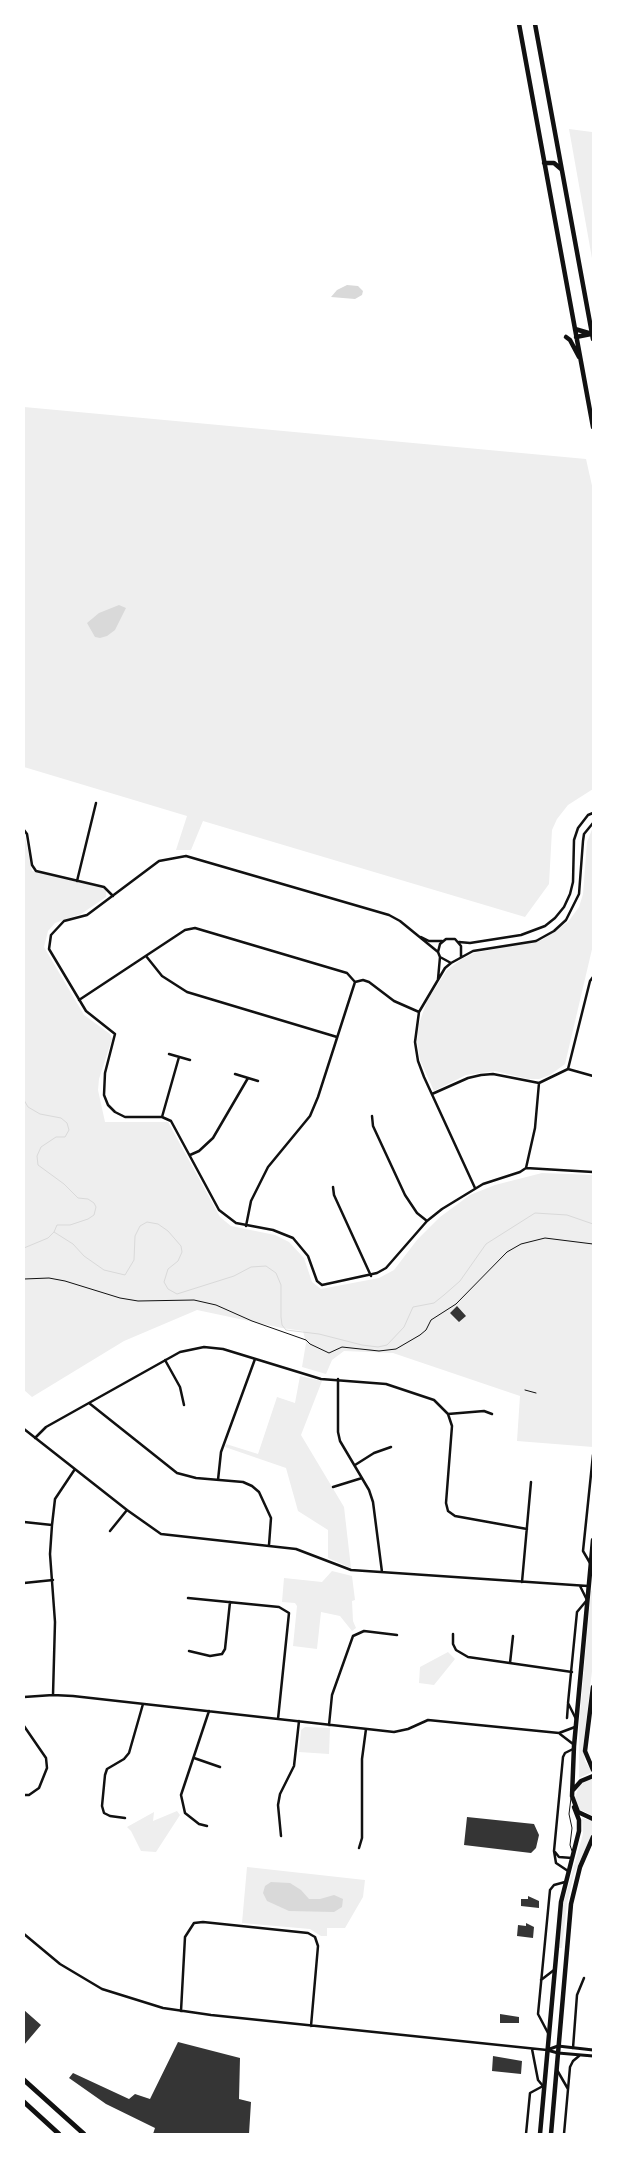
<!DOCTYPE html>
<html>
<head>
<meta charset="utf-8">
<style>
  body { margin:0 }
  #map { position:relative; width:617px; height:2158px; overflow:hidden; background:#fff; font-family:"Exo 2",sans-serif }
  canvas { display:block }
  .frame { position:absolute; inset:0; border:25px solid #fff; pointer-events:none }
</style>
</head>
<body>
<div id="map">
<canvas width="617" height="2158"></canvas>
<div class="frame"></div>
</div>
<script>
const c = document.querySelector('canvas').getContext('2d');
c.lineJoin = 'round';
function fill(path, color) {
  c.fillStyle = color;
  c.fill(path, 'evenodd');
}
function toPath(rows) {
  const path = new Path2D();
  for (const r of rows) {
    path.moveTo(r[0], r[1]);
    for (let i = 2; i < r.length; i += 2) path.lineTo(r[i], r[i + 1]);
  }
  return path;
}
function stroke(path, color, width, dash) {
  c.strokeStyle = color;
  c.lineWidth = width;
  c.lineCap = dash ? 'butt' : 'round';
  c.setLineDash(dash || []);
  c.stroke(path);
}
fill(toPath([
  [569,129,592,132,593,140,593,264],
  [24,407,586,459,593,490,593,789,568,805,557,819,552,830,549,884,525,917,203,821,191,850,176,850,187,816,24,767],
  [593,827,593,945,565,1064,550,1075,539,1079,528,1079,495,1071,466,1075,434,1091,420,1060,417,1041,419,1024,427,1001,447,970,462,959,474,953,542,940,568,922,579,907,583,894,587,842],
  [24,832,32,871,103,888,106,891,106,897,81,914,55,923,48,931,44,947,84,1015,110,1034,112,1039,99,1079,98,1090,105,1122,168,1122,220,1217,231,1226,275,1235,289,1242,304,1258,312,1282,321,1289,379,1278,394,1270,417,1240,440,1217,470,1195,495,1185,542,1173,593,1175,593,1447,517,1441,520,1396,393,1353,344,1351,332,1360,326,1374,302,1367,306,1343,303,1331,282,1328,197,1310,124,1341,32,1397,24,1390],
  [300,1376,322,1381,301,1435,344,1507,351,1568,328,1558,328,1530,298,1511,286,1468,225,1447,226,1444,258,1454,277,1397,295,1403],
  [332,1571,352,1576,355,1600,352,1601,353,1621,356,1628,352,1631,340,1616,321,1612,317,1649,293,1646,297,1606,295,1603,282,1602,284,1578,322,1582],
  [593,1590,593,1663,583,1747,585,1761,592,1772,579,1778,579,1726,591,1591],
  [448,1652,455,1659,434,1685,419,1683,420,1667],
  [305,1727,330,1728,329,1754,299,1752,301,1730],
  [589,1779,593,1779,593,1816,579,1809,575,1798,579,1786],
  [177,1811,180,1815,156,1852,141,1851,131,1831,127,1827,154,1812,153,1821],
  [582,1818,593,1821,593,1832,574,1874,567,1904,562,1948,559,1948,563,1905,583,1834],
  [247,1867,365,1880,363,1897,345,1928,327,1928,327,1936,321,1936,310,1929,242,1923]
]), '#eee');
fill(toPath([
  [347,285,358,286,363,291,362,295,355,299,331,297,337,290],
  [119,605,126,608,115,630,107,636,100,638,95,637,87,623,99,613],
  [271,1882,290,1883,301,1890,309,1899,320,1899,334,1895,343,1899,342,1907,334,1912,289,1911,267,1901,263,1893,265,1886]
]), '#d9d9d9');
stroke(toPath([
  [24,1100,28,1107,40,1114,61,1118,67,1123,69,1130,65,1137,56,1137,41,1147,37,1156,38,1165,64,1184,78,1198,88,1199,94,1203,96,1207,94,1215,88,1219,70,1225,57,1225,54,1232,73,1244,84,1256,104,1270,125,1275,134,1260,135,1236,140,1226,147,1222,158,1224,168,1231,181,1246,182,1252,178,1261,168,1269,164,1282,168,1289,177,1294,234,1276,251,1267,266,1266,276,1273,281,1285,281,1317,282,1325,286,1330,319,1334,362,1345,378,1347,387,1345,404,1327,413,1307,434,1303,444,1295,460,1281,486,1244,535,1213,567,1215,593,1224],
  [24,1248,48,1238,54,1232]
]), '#d9d9d9', 1);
fill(toPath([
  [457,1306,466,1316,459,1322,450,1313],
  [467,1817,534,1824,539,1835,536,1848,531,1853,464,1845],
  [528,1896,539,1901,539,1908,521,1906,521,1899,528,1899],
  [526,1923,534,1927,533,1938,517,1936,518,1925,526,1926],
  [24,2010,41,2025,24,2045],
  [500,2014,519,2017,519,2023,500,2023],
  [178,2042,240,2058,239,2099,251,2102,249,2134,153,2134,155,2128,106,2104,69,2078,73,2073,129,2099,135,2094,150,2099],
  [493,2056,522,2061,521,2074,492,2071]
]), '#353535');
stroke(toPath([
  [24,1279,49,1278,65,1281,120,1298,138,1301,194,1300,216,1305,252,1321,306,1340,310,1344,329,1353,342,1347,379,1351,396,1349,420,1335,426,1330,431,1320,456,1304,507,1252,521,1244,545,1238,593,1244],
  [525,1390,536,1393]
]), '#111', 1);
stroke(toPath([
  [571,1798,569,1814,572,1828,570,1845,572,1851]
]), '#111', 1);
stroke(toPath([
  [24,830,27,834,32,865,36,871,104,887,113,896],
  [77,881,96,803],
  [421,937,429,941,442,941],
  [459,942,470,943,521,935,545,926,555,918,564,907,570,894,573,882,574,840,578,828,588,815,593,813],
  [438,952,400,921,389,915,186,856,159,861,87,915,64,921,51,935,49,949,86,1011,115,1034,105,1073,104,1095,108,1105,115,1112,125,1117,162,1117,171,1121,219,1210,236,1223,273,1230,293,1238,308,1256,317,1281,322,1285,377,1273,386,1268,427,1221,442,1209,483,1184,520,1172,526,1168,535,1128,539,1083],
  [146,956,162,976,187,992,337,1037],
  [461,957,461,946,455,939,446,939,440,944,438,952,440,957,451,963,473,951,536,941,554,931,566,920,579,894,583,841,584,834,593,823],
  [451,963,445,968,419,1012,415,1042,418,1061,424,1077,475,1188],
  [438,979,440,957],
  [355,982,363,980,369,982,394,1001,419,1012],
  [79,1000,185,930,195,928,347,973,355,982],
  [169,1054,190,1060],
  [568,1069,590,981,593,977],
  [235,1074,258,1081],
  [432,1094,468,1078,481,1075,493,1074,539,1083,568,1069,593,1076],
  [372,1116,373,1126,405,1195,417,1213,427,1221],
  [162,1117,179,1057],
  [190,1155,199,1151,213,1138,248,1078],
  [526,1168,593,1172],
  [333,1187,334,1195,371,1276],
  [246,1226,251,1201,268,1167,310,1116,318,1097,355,982],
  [165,1360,180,1387,184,1405],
  [338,1379,338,1432,340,1441,369,1490,373,1502,382,1572],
  [89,1403,177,1473,196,1478,243,1482,252,1486,259,1492,271,1518,269,1545],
  [448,1414,484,1411,492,1414],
  [24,1429,127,1510,161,1534,296,1549,351,1570,588,1586],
  [35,1438,46,1427,180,1352,204,1347,223,1349,321,1379,386,1384,434,1400,448,1414,452,1426,446,1503,448,1511,455,1516,527,1529],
  [355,1465,374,1453,391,1447],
  [218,1480,221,1452,255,1359],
  [333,1487,362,1478],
  [24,1522,52,1525],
  [110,1531,127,1510],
  [590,1563,583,1551,593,1455],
  [522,1582,531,1482],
  [24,1583,53,1580],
  [188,1598,279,1607,289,1613,278,1719],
  [453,1634,453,1644,456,1650,468,1657,572,1672],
  [189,1651,210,1656,222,1654,225,1649,230,1602],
  [510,1663,513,1636],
  [53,1695,55,1622,50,1554,52,1525,55,1499,75,1469],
  [24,1697,53,1695,73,1696,394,1732,408,1729,428,1720,559,1733,575,1727],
  [567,1718,568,1704],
  [576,1719,568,1703,577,1612,587,1600,580,1586],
  [329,1725,332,1695,353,1636,364,1631,397,1635],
  [24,1726,46,1758,47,1768,39,1788,29,1795,24,1795],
  [560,1734,573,1744],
  [194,1758,220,1767],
  [125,1818,110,1816,104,1813,102,1806,105,1775,107,1769,124,1759,129,1753,143,1704],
  [207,1826,199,1824,185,1813,181,1795,209,1711],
  [281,1836,278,1805,280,1794,294,1766,299,1721],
  [359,1848,362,1838,362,1759,366,1729],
  [555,1852,559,1857,572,1858],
  [568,1871,556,1863,554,1851,563,1757,565,1753,573,1749],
  [24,1934,60,1964,102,1989,163,2008,211,2015,547,2050],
  [541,1980,554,1970],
  [181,2011,185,1937,194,1923,203,1922,308,1933,315,1937,318,1946,311,2026],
  [548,2033,538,2014,550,1890,554,1885,565,1882],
  [573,2048,577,1995,584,1978],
  [557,2070,568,2089],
  [526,2134,530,2093,543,2086,538,2080,532,2049],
  [564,2134,570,2067,573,2061,579,2056]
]), '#111', 2.5);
stroke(toPath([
  [547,2050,558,2046,593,2050],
  [547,2050,558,2053,593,2056]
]), '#111', 3);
stroke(toPath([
  [519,24,593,427],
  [535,24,593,339],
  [544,163,554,163,561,169],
  [575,329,592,334],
  [566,337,570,340,579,357],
  [576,337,591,334],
  [593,1540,574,1746,572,1796,578,1812,593,1819],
  [593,1687,585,1751,593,1770],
  [573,1790,581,1781,593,1776],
  [540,2134,561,1902,579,1831,579,1820,574,1807],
  [551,2134,571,1904,580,1867,593,1837]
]), '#111', 4.5);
stroke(toPath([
  [24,2080,84,2134],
  [24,2102,59,2134]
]), '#111', 5);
</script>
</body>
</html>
